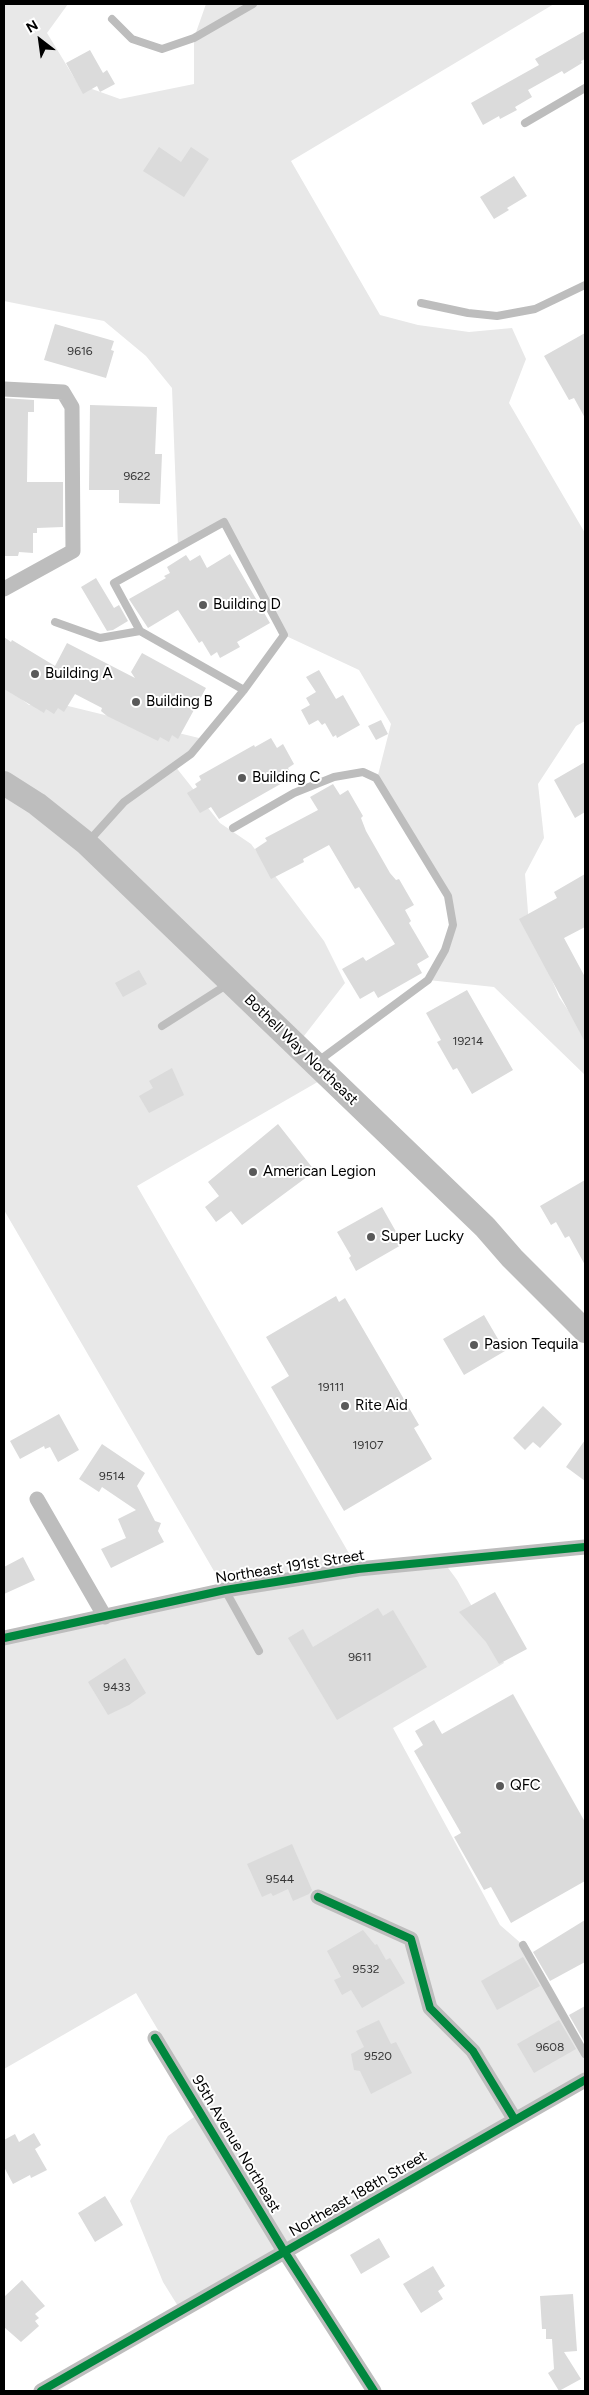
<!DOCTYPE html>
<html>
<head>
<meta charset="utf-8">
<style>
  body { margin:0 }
  #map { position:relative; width:589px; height:2395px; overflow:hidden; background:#fff; font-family:Figtree,sans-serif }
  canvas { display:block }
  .frame { position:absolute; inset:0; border:5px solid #000; pointer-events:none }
  .north { position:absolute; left:15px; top:15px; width:50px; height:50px; -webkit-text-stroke:4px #fff; paint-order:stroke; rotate:330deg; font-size:14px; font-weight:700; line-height:20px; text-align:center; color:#000 }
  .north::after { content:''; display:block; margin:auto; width:18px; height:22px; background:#000; clip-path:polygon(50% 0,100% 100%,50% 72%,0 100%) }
</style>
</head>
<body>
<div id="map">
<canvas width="589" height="2395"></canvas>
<div class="frame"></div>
<div class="north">N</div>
</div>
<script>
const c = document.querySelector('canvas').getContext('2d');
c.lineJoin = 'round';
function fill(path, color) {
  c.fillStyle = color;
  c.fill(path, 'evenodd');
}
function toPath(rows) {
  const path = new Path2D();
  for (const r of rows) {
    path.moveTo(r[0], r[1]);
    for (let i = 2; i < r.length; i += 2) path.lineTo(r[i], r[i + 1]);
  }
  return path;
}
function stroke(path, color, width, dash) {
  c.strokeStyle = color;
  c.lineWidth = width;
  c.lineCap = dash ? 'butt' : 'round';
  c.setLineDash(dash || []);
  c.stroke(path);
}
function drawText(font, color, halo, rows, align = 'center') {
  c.font = font + ' Figtree,sans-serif';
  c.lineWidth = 4;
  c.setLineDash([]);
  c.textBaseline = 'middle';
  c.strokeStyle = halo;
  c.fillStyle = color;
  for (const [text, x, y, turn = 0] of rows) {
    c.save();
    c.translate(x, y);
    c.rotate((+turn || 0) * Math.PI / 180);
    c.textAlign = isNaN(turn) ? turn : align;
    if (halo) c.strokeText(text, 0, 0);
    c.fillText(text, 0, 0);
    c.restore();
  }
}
fill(toPath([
  [4,4,68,4,47,33,78,84,120,99,194,84,194,38,206,4,554,4,291,161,380,315,418,325,469,332,512,328,526,359,509,403,585,533,585,721,576,726,538,784,544,838,525,874,529,925,559,997,585,1035,585,1075,494,987,428,980,453,925,448,896,378,775,391,724,359,670,284,635,224,522,178,547,172,388,146,356,104,321,4,301],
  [4,685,29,705,64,705,203,739,175,766,220,823,251,844,324,941,345,983,297,1045,328,1076,137,1186,358,1569,443,1561,457,1580,504,1663,393,1728,500,1925,523,1945,585,2054,585,2080,181,2311,163,2282,130,2201,168,2136,205,2109,136,1993,4,2069,4,1638,225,1590,4,1210]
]), '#e8e8e8');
fill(toPath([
  [585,31,585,59,581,61,582,63,564,74,562,71,528,90,532,97,515,107,517,110,500,119,499,116,483,125,471,103,539,65,535,59],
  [90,50,103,73,107,70,115,84,100,92,97,86,83,94,66,63],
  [159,147,181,162,191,147,209,159,184,197,143,171],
  [514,176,527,196,507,208,509,210,494,219,480,197],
  [55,324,114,341,111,350,114,351,106,378,44,360],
  [585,333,585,418,574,398,569,400,544,356],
  [4,398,34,400,34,412,28,412,27,482,63,482,63,527,37,528,37,533,33,533,33,553,19,552,18,556,4,556],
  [90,405,157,407,155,454,162,454,160,504,119,503,119,490,89,490],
  [230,554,270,623,237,642,240,647,220,658,217,652,211,656,202,641,199,643,178,610,148,628,129,599,166,578,164,576,170,573,167,567,186,555,190,561,200,555,207,568],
  [96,578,114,608,119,605,128,621,113,630,107,631,81,587],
  [4,637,11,642,12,640,55,666,67,643,135,678,131,672,142,653,206,688,178,739,172,735,169,742,160,737,158,741,107,716,101,711,102,708,75,694,64,712,58,708,54,714,46,709,44,713,4,689],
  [319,670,336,699,343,695,360,725,337,738,336,735,333,737,325,723,322,725,318,720,309,725,301,710,310,705,306,698,316,692,306,677],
  [381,720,388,734,376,740,368,726],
  [271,738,277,748,283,744,294,764,288,768,291,774,282,779,284,782,219,819,211,807,200,813,187,793,197,787,195,784,201,780,199,776,254,745,255,747],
  [585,762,585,812,575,818,554,780],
  [333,784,340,795,348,790,363,816,361,818,366,831,390,873,396,880,399,879,414,905,405,910,411,921,409,923,429,957,417,964,422,973,378,998,374,991,360,999,342,969,363,957,366,961,395,944,359,887,355,889,329,845,303,859,304,862,271,879,255,849,267,841,265,838,318,810,310,797],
  [585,874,585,927,564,938,585,977,585,1042,519,919,557,898,554,892],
  [139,970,147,984,123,997,115,983],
  [467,990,513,1070,472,1094,457,1068,453,1070,437,1042,441,1040,426,1013],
  [172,1068,184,1095,149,1113,139,1096,153,1088,149,1081],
  [278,1124,315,1171,242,1225,231,1211,216,1222,205,1207,219,1196,208,1182],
  [585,1180,585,1265,569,1236,565,1238,556,1222,551,1225,540,1206],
  [382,1207,403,1244,356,1271,349,1258,351,1256,337,1232],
  [336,1296,339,1302,345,1298,419,1425,414,1428,432,1459,344,1511,271,1387,289,1376,266,1337],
  [484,1315,505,1351,464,1375,443,1339],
  [543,1406,562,1424,540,1448,533,1442,525,1450,513,1438],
  [59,1414,79,1450,58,1462,50,1447,45,1449,44,1446,20,1459,10,1441],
  [585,1440,585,1481,566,1467],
  [102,1444,145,1473,137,1486,155,1521,161,1523,158,1531,164,1542,111,1568,101,1549,126,1538,118,1519,136,1510,102,1487,99,1492,79,1479],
  [23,1557,35,1580,4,1594,4,1567],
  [495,1592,527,1649,499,1664,486,1642,459,1612],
  [378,1608,383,1616,393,1610,427,1667,337,1720,288,1638,303,1629,313,1647],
  [125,1658,146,1693,129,1705,108,1715,88,1682],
  [513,1694,585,1822,585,1881,511,1923,491,1887,484,1890,454,1837,461,1833,414,1751,423,1745,415,1731,434,1720,442,1734],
  [292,1844,312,1890,309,1894,293,1901,288,1889,273,1896,271,1893,262,1897,247,1864],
  [585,1920,585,1962,550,1981,533,1952],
  [363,1930,375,1945,377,1944,386,1960,390,1958,405,1983,362,2008,351,1990,342,1995,334,1980,341,1977,327,1951],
  [523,1957,540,1986,497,2010,481,1981],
  [585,2006,585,2043,569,2015],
  [379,2020,391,2044,396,2042,412,2073,371,2094,360,2071,354,2070,351,2054,364,2047,356,2031],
  [559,2020,576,2049,534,2073,517,2044],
  [34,2133,41,2145,35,2149,47,2170,31,2178,30,2175,13,2184,4,2167,4,2140,15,2134,19,2142],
  [105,2196,123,2225,95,2242,78,2213],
  [379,2238,390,2257,361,2274,350,2255],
  [433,2266,445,2286,438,2291,443,2299,421,2313,403,2284],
  [22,2280,45,2306,35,2314,39,2318,35,2321,39,2326,21,2342,4,2327,4,2297],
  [573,2294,577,2351,564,2352,581,2379,559,2391,548,2373,554,2369,552,2339,546,2339,546,2329,542,2329,540,2296]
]), '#dbdbdb');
stroke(toPath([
  [112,19,132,39,162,49,194,38,253,4],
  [525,123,585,88],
  [421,303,468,313,497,316,535,309,585,285],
  [55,622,100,638,140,631,244,690],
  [233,828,294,793,334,777,363,772,376,778,448,896,453,925,445,950,428,980,317,1062],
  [88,842,124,802,191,754,244,690,284,635,224,522,114,583,140,631],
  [162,1026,228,984],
  [225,1590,259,1651],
  [523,1945,585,2054]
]), '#bdbdbd', 8);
stroke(toPath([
  [4,389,63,392,72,407,73,551,4,589],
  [37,1499,105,1617],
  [4,1638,225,1590,358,1569,585,1547],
  [318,1897,411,1939,430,2008,473,2051,515,2120],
  [155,2038,284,2251,374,2391],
  [41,2391,585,2080]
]), '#bdbdbd', 15);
stroke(toPath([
  [4,783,37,804,86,843,485,1227,512,1258,585,1331]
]), '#bdbdbd', 24);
stroke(toPath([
  [4,1638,225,1590,358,1569,585,1547],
  [318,1897,411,1939,430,2008,473,2051,515,2120],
  [155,2038,284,2251,374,2391],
  [41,2391,585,2080]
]), '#00873e', 8);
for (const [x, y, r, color] of [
  [203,605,5,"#595959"],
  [35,674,5,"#595959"],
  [136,702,5,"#595959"],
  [242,778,5,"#595959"],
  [253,1172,5,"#595959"],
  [371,1237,5,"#595959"],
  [474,1345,5,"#595959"],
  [345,1406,5,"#595959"],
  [500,1786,5,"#595959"]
]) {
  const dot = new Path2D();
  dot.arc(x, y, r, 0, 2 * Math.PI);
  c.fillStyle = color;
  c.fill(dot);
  stroke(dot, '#fff', 2);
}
drawText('12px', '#373737', null, [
  ["9616",80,351],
  ["9622",137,476],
  ["19214",468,1041],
  ["19111",331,1387],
  ["19107",368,1445],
  ["9514",112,1476],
  ["9611",360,1657],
  ["9433",117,1687],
  ["9544",280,1879],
  ["9532",366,1969],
  ["9608",550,2047],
  ["9520",378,2056]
]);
drawText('15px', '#000', '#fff', [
  ["Building D",213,605],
  ["Building A",45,674],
  ["Building B",146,702],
  ["Building C",252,778],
  ["American Legion",263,1172],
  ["Super Lucky",381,1237],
  ["Pasion Tequila",484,1345],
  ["Rite Aid",355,1406],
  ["QFC",510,1786]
], 'left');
drawText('15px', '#000', '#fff', [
  ["Bothell Way Northeast",301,1050,44],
  ["Northeast 191st Street",290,1567,-9],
  ["95th Avenue Northeast",236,2144,59],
  ["Northeast 188th Street",358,2194,-30]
]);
</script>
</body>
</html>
